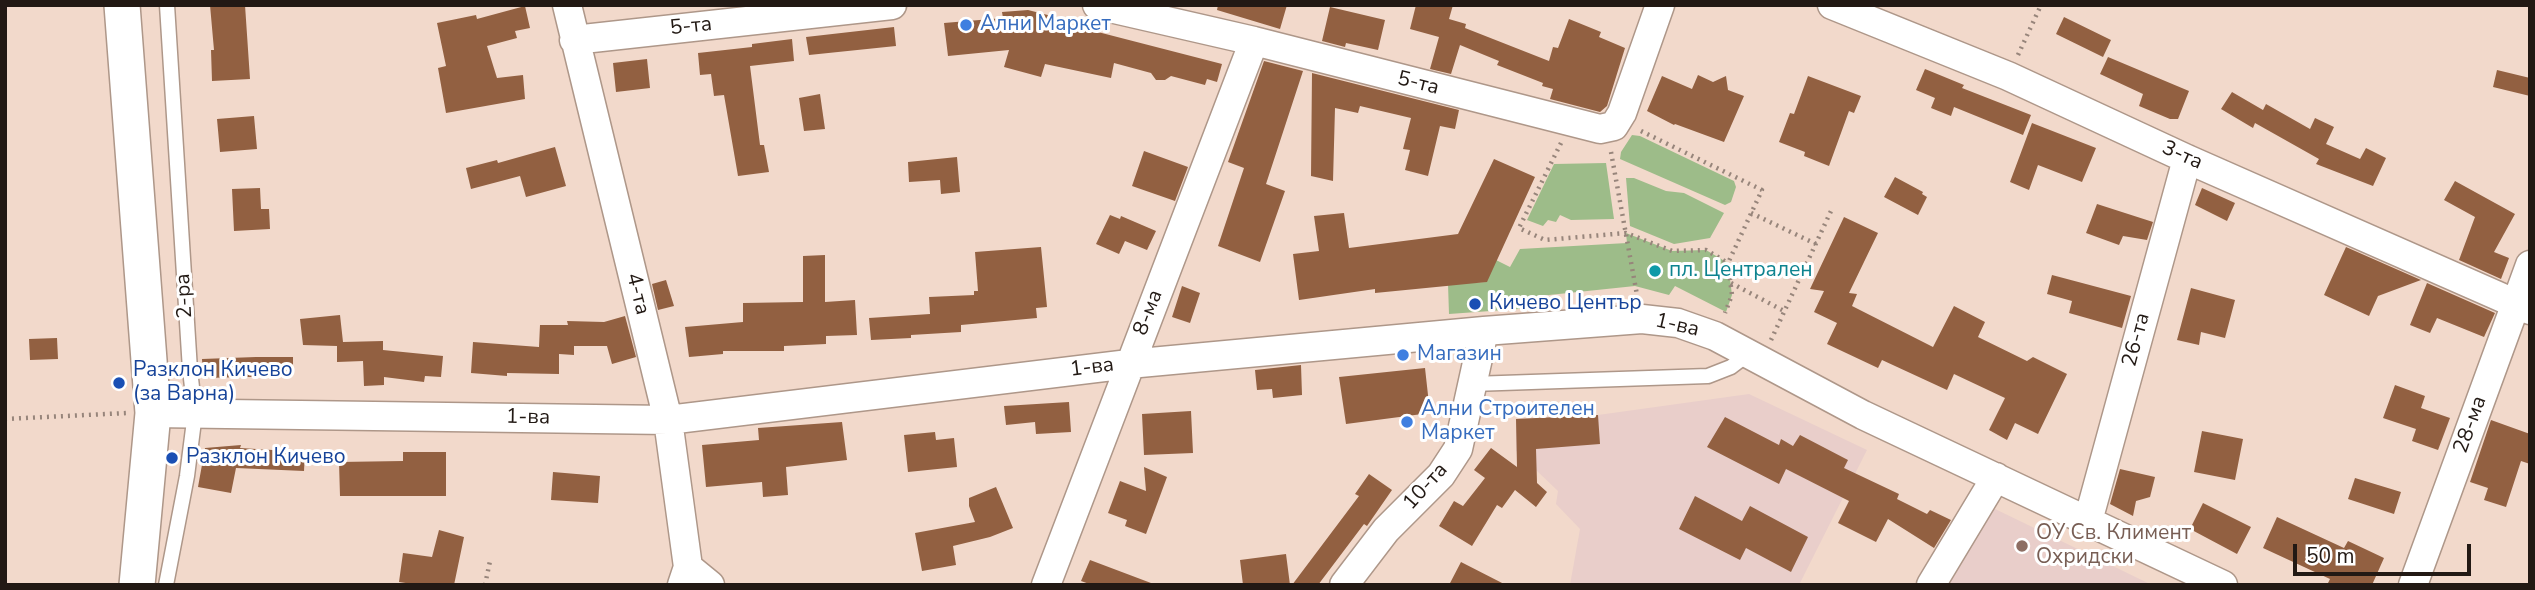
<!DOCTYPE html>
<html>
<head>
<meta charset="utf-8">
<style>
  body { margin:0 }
  #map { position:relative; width:2535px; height:590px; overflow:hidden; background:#f2d9cb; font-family:"Nunito Sans",sans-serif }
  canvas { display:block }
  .frame { position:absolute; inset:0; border:7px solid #221914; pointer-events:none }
  .scale { position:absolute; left:2293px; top:544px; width:178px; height:32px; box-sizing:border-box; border:4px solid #221914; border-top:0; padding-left:9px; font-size:21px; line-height:24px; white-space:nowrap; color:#221914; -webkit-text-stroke:5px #fff; paint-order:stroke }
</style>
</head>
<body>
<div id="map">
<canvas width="2535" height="590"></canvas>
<div class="frame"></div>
<div class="scale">50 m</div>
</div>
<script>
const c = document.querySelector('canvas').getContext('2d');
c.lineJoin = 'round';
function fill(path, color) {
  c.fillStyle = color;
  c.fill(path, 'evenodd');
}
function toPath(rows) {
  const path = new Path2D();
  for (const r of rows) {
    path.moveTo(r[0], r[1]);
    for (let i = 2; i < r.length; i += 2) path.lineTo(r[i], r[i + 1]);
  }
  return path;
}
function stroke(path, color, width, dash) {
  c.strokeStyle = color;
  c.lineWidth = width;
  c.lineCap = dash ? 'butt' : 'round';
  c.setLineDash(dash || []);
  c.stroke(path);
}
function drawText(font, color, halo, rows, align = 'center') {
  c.font = font + ' "Nunito Sans",sans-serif';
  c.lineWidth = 6;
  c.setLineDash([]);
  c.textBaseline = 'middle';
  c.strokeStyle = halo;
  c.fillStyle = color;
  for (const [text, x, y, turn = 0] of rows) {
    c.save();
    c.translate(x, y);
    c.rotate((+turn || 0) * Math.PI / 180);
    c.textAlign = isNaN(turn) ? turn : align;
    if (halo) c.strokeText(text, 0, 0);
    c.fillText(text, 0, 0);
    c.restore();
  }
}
fill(toPath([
  [1749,394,1867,450,1799,585,1570,585,1580,529,1556,504,1558,491,1516,451,1516,419,1598,415],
  [1993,508,2152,585,1949,585]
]), '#e9ceca');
fill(toPath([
  [1632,135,1640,136,1734,181,1736,187,1731,202,1725,205,1620,159,1621,152],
  [1606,163,1614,219,1571,220,1560,215,1556,222,1548,220,1543,226,1527,220,1554,164],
  [1626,178,1634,178,1666,191,1684,193,1724,213,1710,238,1674,244,1630,226],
  [1626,233,1672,251,1706,250,1728,263,1732,295,1726,312,1675,286,1669,295,1635,286,1530,297,1532,308,1449,314,1448,284,1486,282,1496,260,1510,267,1520,249,1627,243]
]), '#9dbc89');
fill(toPath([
  [210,5,245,5,250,79,212,81,211,50,214,50],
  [1218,5,1287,5,1280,29,1217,10],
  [1416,5,1453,5,1449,19,1466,24,1465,28,1549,61,1553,47,1558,48,1569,19,1601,32,1599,37,1625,48,1607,106,1600,112,1550,99,1553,89,1542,86,1543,83,1497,65,1499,61,1460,45,1451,74,1430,69,1439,37,1410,29],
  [525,6,530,28,515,31,517,38,487,46,497,78,523,75,525,99,446,113,438,68,446,66,437,23,476,15,477,19],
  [1330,7,1385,20,1378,50,1346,43,1345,47,1322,41],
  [1028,10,1095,27,1094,31,1222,64,1217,82,1207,79,1205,85,1171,76,1165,80,1156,80,1151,73,1114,63,1111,78,1045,64,1041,77,1004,67,1009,50,948,56,944,23,1003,18,1002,12],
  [2064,17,2111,40,2103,57,2056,34],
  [894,27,896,46,809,55,806,37],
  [792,39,794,61,750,66,760,145,764,145,769,172,738,176,724,95,714,96,711,74,700,75,698,53,752,47,752,44],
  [2108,57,2189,91,2178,119,2170,119,2139,106,2143,94,2100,74],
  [647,59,650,88,616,92,613,63],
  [1264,61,1303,71,1266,184,1285,191,1260,262,1218,246,1244,168,1228,162],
  [1925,69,1964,85,1962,88,2031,115,2023,135,1954,107,1951,116,1931,108,1935,98,1916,90],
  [2497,70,2530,78,2530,96,2493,87],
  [1312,73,1459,110,1455,129,1440,126,1428,176,1405,170,1410,150,1403,149,1411,118,1360,106,1358,113,1335,108,1333,181,1311,176],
  [1698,75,1713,82,1726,76,1728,90,1744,96,1724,142,1675,124,1674,125,1647,111,1662,76,1692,89],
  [1808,76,1861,96,1854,113,1849,111,1829,166,1804,156,1805,152,1779,142,1790,113,1794,114],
  [2232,92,2263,110,2266,104,2310,129,2315,118,2334,127,2326,144,2360,159,2366,148,2386,158,2373,186,2316,164,2319,159,2255,123,2253,128,2221,109],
  [820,94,825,129,804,131,799,98],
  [254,116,257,149,220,152,217,119],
  [2032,123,2096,148,2082,182,2038,165,2029,190,2010,182],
  [555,147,566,186,526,197,520,176,471,189,466,168,497,160,498,163],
  [1144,151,1188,167,1175,201,1132,186],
  [957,157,960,192,941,194,940,180,909,182,908,162],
  [1494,159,1535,177,1487,282,1375,293,1375,289,1299,300,1293,254,1319,251,1314,216,1344,213,1349,248,1458,234],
  [1895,177,1923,192,1922,194,1927,197,1918,215,1884,197],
  [2455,181,2515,214,2494,252,2509,258,2501,279,2459,260,2475,217,2444,200],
  [260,188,261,209,269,209,270,229,234,231,232,189],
  [2202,188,2235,203,2227,221,2195,205],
  [2097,204,2153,222,2147,240,2123,236,2119,245,2086,233],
  [1110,215,1120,219,1121,216,1156,231,1147,250,1125,241,1119,254,1096,244],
  [1844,217,1878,233,1849,293,1857,294,1852,306,1933,347,1954,306,1985,322,1978,337,2027,361,2033,357,2067,374,2038,434,2015,423,2007,440,1989,430,2005,398,1954,374,1947,390,1882,360,1878,368,1827,344,1837,323,1814,312,1824,291,1810,289],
  [1041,247,1047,307,1036,308,1037,318,961,325,961,332,911,335,911,338,871,340,869,318,930,314,929,297,974,295,974,291,978,291,975,252],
  [2346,247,2421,280,2378,296,2369,316,2324,295],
  [825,255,825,302,855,300,857,335,826,336,826,344,784,346,784,351,723,351,723,354,689,357,685,327,743,322,743,303,803,302,803,256],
  [2052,275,2131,296,2122,328,2069,313,2072,301,2047,294],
  [666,280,674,306,658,310,652,284],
  [2427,283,2495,313,2484,337,2437,318,2430,333,2410,325],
  [1182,286,1200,293,1190,323,1172,317],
  [2191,288,2235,300,2225,338,2201,332,2199,345,2177,340],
  [340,315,343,342,383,341,383,350,443,356,441,377,425,376,424,382,384,377,384,385,364,386,363,361,337,362,337,346,303,345,300,319],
  [625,316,636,357,612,364,607,346,574,346,574,355,559,354,559,374,507,373,507,376,471,373,473,342,539,347,540,325,568,325,567,321,604,322],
  [57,338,58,359,30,360,29,339],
  [256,357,293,357,293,376,203,378,202,359],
  [1301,365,1302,395,1273,398,1272,389,1257,390,1255,370],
  [1425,368,1430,413,1346,424,1339,377],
  [2395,385,2425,396,2421,408,2450,418,2438,450,2412,441,2416,429,2383,418],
  [1069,402,1071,432,1036,434,1035,422,1006,425,1004,406],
  [1191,411,1193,453,1144,455,1142,414],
  [1598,415,1600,444,1536,449,1537,483,1547,492,1536,507,1515,490,1502,508,1497,505,1472,546,1439,526,1454,501,1463,506,1485,478,1474,470,1491,448,1517,467,1516,419],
  [1725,417,1779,445,1781,439,1793,446,1800,435,1848,460,1844,468,1899,494,1897,499,1927,514,1930,510,1951,520,1934,548,1888,519,1876,542,1838,523,1849,501,1786,469,1779,484,1707,447],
  [2491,420,2530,434,2530,464,2521,461,2506,507,2484,500,2488,488,2470,482],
  [842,422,847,460,786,467,788,495,763,497,762,482,706,487,702,445,759,440,758,428],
  [2202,431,2243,439,2235,480,2194,472],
  [935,432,936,440,954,438,957,467,908,472,904,435],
  [241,445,240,448,305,452,304,471,236,468,231,493,198,487,205,448],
  [403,452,446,452,446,496,340,496,339,462,403,461],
  [1144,467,1167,477,1146,534,1125,526,1127,520,1108,513,1120,481,1146,491],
  [2120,469,2155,477,2150,497,2136,501,2133,516,2110,504],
  [553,472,600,476,598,503,551,500],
  [1369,474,1392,490,1367,526,1364,524,1318,585,1292,585,1359,496,1355,494],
  [2355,478,2401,492,2394,514,2348,499],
  [996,487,1013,528,990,537,953,546,956,565,922,571,915,533,975,522,969,506,969,498],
  [1695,496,1742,521,1750,506,1808,537,1791,572,1746,548,1740,560,1679,529],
  [2203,503,2251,527,2237,554,2190,529],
  [2277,517,2344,548,2348,541,2384,558,2372,585,2327,585,2330,579,2263,548],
  [439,530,464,537,454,585,419,585,399,582,403,553,432,557],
  [1286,554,1290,585,1243,585,1240,560],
  [1090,560,1151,583,1150,585,1092,585,1081,581],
  [1461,562,1506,585,1449,585]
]), '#926041');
const service = toPath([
  [1472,384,1708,376,1731,367,1748,354],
  [166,585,187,476,195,413,190,370,167,5]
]);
const minor = toPath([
  [567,5,668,420,688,567,682,585],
  [1097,5,1254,41,1600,129,1614,126,1622,113,1660,5],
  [1832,5,2008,76,2187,159,2530,310],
  [574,40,892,5],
  [153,413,668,420,1129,364,1484,331,1642,319,1678,323,1715,336,1863,415,2223,585],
  [2088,521,2187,159],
  [688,567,710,585],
  [1046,585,1254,41],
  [1344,585,1386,530,1441,475,1458,449,1484,331],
  [1931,585,1996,477],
  [2413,585,2530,265]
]);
const tertiary = toPath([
  [122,5,153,413,137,585]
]);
stroke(service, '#ae9789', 17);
stroke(minor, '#ae9789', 31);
stroke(tertiary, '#ae9789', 38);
stroke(toPath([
  [2018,55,2041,5],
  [1641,131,1762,190,1728,263],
  [1561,143,1519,228,1545,240,1626,233,1672,251,1706,250,1728,263,1732,295,1725,313],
  [1611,152,1637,295],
  [1751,213,1816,244],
  [1731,283,1784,311],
  [1771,340,1831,211],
  [5,419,127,413],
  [485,585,490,561]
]), '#97857b', 4.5, [2, 5]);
stroke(service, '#fff', 14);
stroke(minor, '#fff', 28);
stroke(tertiary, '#fff', 35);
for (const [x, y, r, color] of [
  [966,25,7,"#3f7fe0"],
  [1655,271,7,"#0f9aa8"],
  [1475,304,7,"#1a4fb4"],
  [1403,355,7,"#3f7fe0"],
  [119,383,7,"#1a4fb4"],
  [1407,422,7,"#3f7fe0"],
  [172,458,7,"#1a4fb4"],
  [2022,546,7,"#8d6e63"]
]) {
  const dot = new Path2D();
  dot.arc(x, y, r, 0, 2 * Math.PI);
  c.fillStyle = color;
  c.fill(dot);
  stroke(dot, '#fff', 2.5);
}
drawText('21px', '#366cbe', '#fff', [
  ["Ални Маркет",980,25],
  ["Магазин",1417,355],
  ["Ални Строителен",1421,410],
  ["Маркет",1421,434]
], 'left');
drawText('21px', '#221914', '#fff', [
  ["5-та",691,27,-6],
  ["5-та",1418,84,14],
  ["3-та",2182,156,24],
  ["4-та",637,294,76],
  ["2-ра",185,296,-93],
  ["8-ма",1149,313,-69],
  ["1-ва",1677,326,13],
  ["26-та",2137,340,-75],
  ["1-ва",1092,368,-7],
  ["1-ва",528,418,1],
  ["28-ма",2471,425,-70],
  ["10-та",1426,487,-48]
]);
drawText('21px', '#0d838f', '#fff', [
  ["пл. Централен",1669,271]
], 'left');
drawText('21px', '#164399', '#fff', [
  ["Кичево Център",1489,304],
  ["Разклон Кичево",133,371],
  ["(за Варна)",133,395],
  ["Разклон Кичево",186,458]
], 'left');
drawText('21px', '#785e54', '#fff', [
  ["ОУ Св. Климент",2036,534],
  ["Охридски",2036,558]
], 'left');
</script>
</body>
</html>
